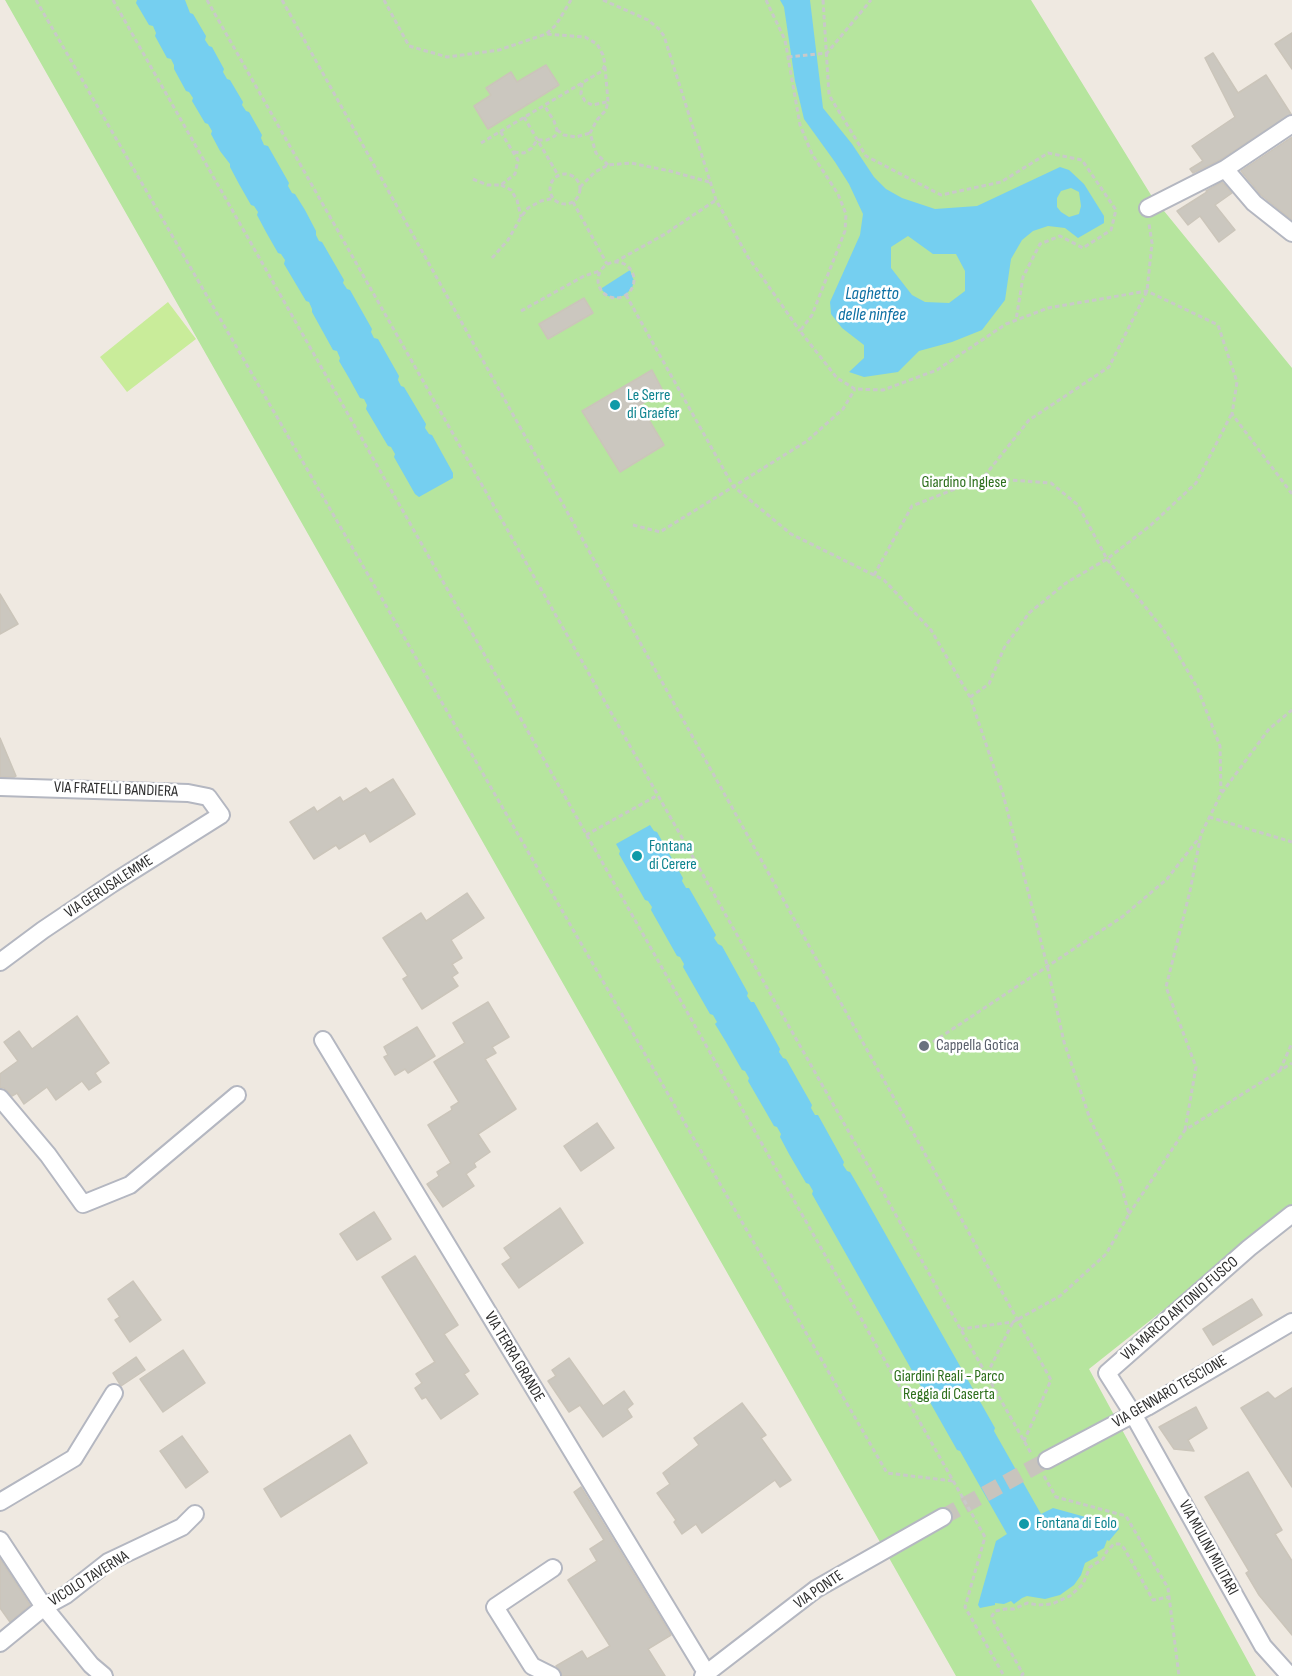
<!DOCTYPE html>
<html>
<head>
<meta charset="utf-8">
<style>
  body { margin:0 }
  canvas { display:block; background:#efe9e1 }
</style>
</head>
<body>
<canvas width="1292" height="1676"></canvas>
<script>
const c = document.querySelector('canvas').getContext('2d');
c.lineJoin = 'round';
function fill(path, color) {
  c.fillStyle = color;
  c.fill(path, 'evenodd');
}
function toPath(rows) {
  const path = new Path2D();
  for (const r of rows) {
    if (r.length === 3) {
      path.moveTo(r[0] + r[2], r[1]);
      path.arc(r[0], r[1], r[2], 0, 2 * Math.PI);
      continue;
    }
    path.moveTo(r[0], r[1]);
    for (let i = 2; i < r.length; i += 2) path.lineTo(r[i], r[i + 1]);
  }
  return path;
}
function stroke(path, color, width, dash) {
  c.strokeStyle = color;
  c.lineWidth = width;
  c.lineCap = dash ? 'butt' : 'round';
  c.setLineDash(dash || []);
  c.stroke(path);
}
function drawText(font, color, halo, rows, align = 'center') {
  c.font = font + ' "Sofia Sans Condensed",sans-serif';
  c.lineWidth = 5;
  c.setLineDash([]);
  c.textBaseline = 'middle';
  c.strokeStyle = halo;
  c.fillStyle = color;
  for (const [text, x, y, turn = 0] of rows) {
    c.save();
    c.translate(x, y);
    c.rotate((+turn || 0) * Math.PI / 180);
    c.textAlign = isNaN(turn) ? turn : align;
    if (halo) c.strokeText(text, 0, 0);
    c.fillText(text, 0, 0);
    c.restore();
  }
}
fill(toPath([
  [5,0,1031,0,1151,195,1292,368,1292,1208,1089,1369,1256,1676,956,1676]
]), '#b6e59e');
fill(toPath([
  [168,302,196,339,127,392,100,357]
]), '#c9ec9a');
fill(toPath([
  [137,0,185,0,190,13,193,14,206,36,205,40,209,46,212,47,224,69,223,72,227,79,230,80,243,102,242,105,246,111,249,112,262,135,261,138,264,145,268,146,289,183,288,186,292,193,295,194,305,210,316,231,316,235,319,241,322,242,344,280,343,283,347,289,350,290,372,329,371,332,374,338,378,339,399,376,398,380,401,386,404,387,426,424,425,428,429,434,432,435,453,473,453,478,419,497,415,494,394,457,395,454,391,447,388,446,366,409,367,405,364,399,360,398,349,378,339,361,340,358,337,351,333,350,312,312,312,309,309,302,306,301,284,264,285,260,281,254,278,253,266,232,257,215,258,212,254,206,251,205,239,184,230,167,230,164,220,151,211,134,212,131,208,124,205,123,192,101,193,98,189,92,186,91,174,69,174,65,171,59,167,58,155,36,156,33,153,26,149,25,136,3],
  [780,0,810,0,823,108,852,144,874,177,886,189,902,198,935,209,977,206,1060,167,1069,170,1084,184,1104,216,1104,223,1078,238,1065,228,1048,226,1033,231,1022,240,1011,259,1005,300,982,330,952,342,919,351,898,372,864,377,849,372,864,358,864,345,842,328,831,314,830,302,860,235,863,214,849,184,835,162,804,119,795,81,784,7],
  [1071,188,1079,192,1081,206,1079,214,1069,217,1061,212,1057,207,1057,198,1061,191],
  [908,236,933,254,956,254,965,271,965,291,949,303,925,302,912,295,891,268,891,247],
  [630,270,634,281,632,288,625,295,616,298,608,296,602,290,602,288],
  [650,825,654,831,657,832,683,878,682,881,686,888,689,888,716,935,714,938,718,944,722,946,748,993,747,996,751,1002,754,1002,780,1049,779,1052,783,1058,786,1059,812,1105,811,1108,815,1115,818,1115,844,1162,843,1165,847,1171,850,1172,860,1189,995,1428,994,1431,1041,1514,1053,1508,1118,1526,1119,1529,1109,1541,1107,1540,1104,1548,1097,1552,1098,1556,1085,1563,1081,1575,1074,1585,1060,1595,1045,1599,1027,1596,1022,1598,1014,1604,1011,1601,1004,1604,995,1603,995,1605,980,1608,978,1605,996,1541,1007,1534,960,1451,957,1450,812,1194,813,1191,809,1184,806,1183,789,1154,780,1137,781,1134,777,1127,774,1126,748,1081,749,1078,745,1071,742,1070,726,1042,715,1024,717,1022,713,1015,710,1014,683,967,684,964,680,957,677,956,651,910,652,907,648,901,645,900,619,854,620,851,616,844]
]), '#75cff0');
const building = toPath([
  [1292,33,1292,69,1275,44,1292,33],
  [1213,53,1238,93,1266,75,1291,114,1220,160,1193,173,1190,169,1203,161,1192,146,1235,117,1205,58,1213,53],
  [546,65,559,85,488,129,474,106,491,95,486,88,511,72,517,82,546,65],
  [1292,137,1292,220,1261,195,1241,171,1292,137],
  [1222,182,1232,193,1215,205,1235,230,1219,242,1200,216,1188,225,1177,211,1207,192,1206,191,1222,182],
  [584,298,593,313,548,339,539,324,584,298],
  [652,370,663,391,640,405,664,445,620,472,582,411,652,370],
  [0,594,18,624,0,634,0,594],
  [0,738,16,776,14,777,0,777,0,738],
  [393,779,415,814,370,842,365,833,339,849,336,845,314,859,290,822,314,807,317,812,340,797,343,802,366,788,370,793,393,779],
  [467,893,484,918,451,940,462,958,452,964,458,973,452,977,458,986,422,1009,403,979,408,976,383,938,421,913,426,921,467,893],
  [488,1002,509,1037,492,1047,496,1053,485,1059,516,1109,478,1134,490,1152,474,1163,476,1167,466,1174,474,1186,443,1207,427,1184,439,1176,437,1172,451,1163,428,1125,452,1110,451,1107,459,1102,434,1062,465,1043,453,1023,488,1002],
  [77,1016,109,1063,95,1073,101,1082,89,1090,82,1081,56,1100,47,1087,24,1104,17,1093,12,1096,4,1088,0,1088,0,1074,18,1061,4,1042,19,1031,32,1049,77,1016],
  [417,1027,435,1056,408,1073,405,1069,395,1075,384,1057,388,1055,384,1047,417,1027],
  [597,1123,614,1148,581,1171,564,1146,597,1123],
  [560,1208,583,1243,519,1288,502,1264,511,1258,504,1248,560,1208],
  [374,1212,391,1239,357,1260,340,1234,374,1212],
  [415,1256,458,1325,444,1334,469,1371,464,1374,478,1394,441,1419,426,1397,422,1399,415,1388,422,1383,416,1374,435,1362,382,1277,415,1256],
  [133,1281,161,1320,130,1342,115,1320,120,1317,108,1299,133,1281],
  [1252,1299,1262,1315,1213,1345,1203,1329,1252,1299],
  [183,1350,205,1383,163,1412,140,1379,183,1350],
  [136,1357,145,1370,121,1386,113,1373,136,1357],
  [569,1358,603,1406,624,1391,633,1404,627,1409,632,1417,603,1437,580,1405,569,1412,548,1381,556,1376,552,1370,569,1358],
  [1292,1388,1292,1487,1241,1408,1268,1392,1275,1399,1292,1388],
  [742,1403,766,1435,761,1438,791,1480,780,1487,775,1480,702,1533,696,1524,682,1534,674,1522,676,1520,657,1493,670,1484,663,1473,699,1445,694,1438,742,1403],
  [1196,1407,1207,1428,1188,1440,1194,1451,1174,1449,1159,1427,1196,1407],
  [350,1435,367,1463,281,1517,264,1489,350,1435],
  [182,1436,208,1472,186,1488,160,1451,182,1436],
  [1248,1472,1282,1530,1275,1534,1292,1561,1292,1635,1259,1595,1246,1573,1249,1571,1205,1497,1248,1472],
  [581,1487,671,1635,648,1649,665,1676,562,1676,560,1670,556,1666,582,1651,587,1659,610,1646,568,1580,597,1561,590,1549,604,1540,574,1492,581,1487],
  [0,1559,30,1605,10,1622,0,1608,0,1559]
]);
fill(building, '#cbc7bf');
stroke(building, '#cbc5ba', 1.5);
stroke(toPath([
  [943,1517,1047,1460]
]), '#c8c4bd', 16, [16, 8]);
const minor = toPath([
  [1292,124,1225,169,1254,203,1292,233],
  [1148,208,1225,169],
  [0,787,188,793,208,797,221,815,113,883,43,930,0,962],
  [323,1040,707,1674],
  [0,1098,48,1155,83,1204,130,1185,237,1095],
  [1047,1460,1147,1407,1292,1322],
  [0,1502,74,1458,114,1393],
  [0,1540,44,1607,91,1665,104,1676],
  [0,1643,44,1607,66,1595,108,1562,182,1527,195,1514],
  [552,1676,532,1666,495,1607,553,1568],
  [703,1676,816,1589,943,1517],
  [1290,1676,1263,1646,1133,1414,1107,1373,1249,1248,1292,1214]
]);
stroke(minor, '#b4b7c1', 20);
stroke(toPath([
  [36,0,887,1473,953,1481],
  [113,0,985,1537,965,1607,1004,1676],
  [207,0,1032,1455],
  [282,0,1051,1380,1024,1441],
  [384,0,409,46,447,57,499,50,546,34,556,25,571,0],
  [603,0,648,20,659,29,664,36,716,200,748,257,800,331],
  [766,0,785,40,800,125,812,154,838,194,846,214,845,231,812,315,800,331,837,378,855,389,883,390,937,370,1006,324,1048,308,1147,291,1218,325,1237,382,1232,414,1292,494],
  [823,0,829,95,866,156,941,195,1001,182,1048,153,1082,160,1116,210,1111,230,1083,248,1060,236,1040,244,1023,277,1016,320],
  [788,57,827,53,871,0],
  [605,67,608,101,606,110,597,120,590,133,596,153,608,165],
  [582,83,581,94,585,101,592,105,607,102],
  [524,117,558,175],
  [557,130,564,135,576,137,590,133],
  [481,143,602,71,605,65,603,55,597,44,585,37,546,34],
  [514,152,524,153,532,148,537,140,547,140,555,136,557,130,554,121,544,105],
  [565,189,15],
  [473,179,487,185,501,185,515,174,518,160,500,131],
  [501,185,511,190,517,200,521,217],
  [580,187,595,172,608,165,631,163,670,171,709,182],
  [573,202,607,264],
  [492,258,508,240,521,217,528,208,541,201,554,198],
  [616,280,18],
  [615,262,665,234,716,200],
  [626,295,733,486,791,534,884,580,931,630,970,697,1003,794,1047,965,1064,1042,1090,1119,1120,1181,1129,1214,1106,1254,1060,1296,1013,1322,961,1329],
  [521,311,584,276,600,271],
  [983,478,1051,483,1078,505,1107,559,1163,629,1197,687,1220,746,1221,792],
  [633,525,660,532,807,441,843,409,855,389],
  [874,575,912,506,983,478,1029,420,1109,367,1147,291,1152,243,1149,224],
  [970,697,989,684,1004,648,1029,613,1066,583,1107,559,1151,525,1196,483,1231,415],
  [1209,817,1292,842],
  [586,835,658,795],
  [933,1042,1122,917,1167,879,1199,838],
  [1280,1070,1292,1043],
  [1185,1130,1196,1067,1166,987,1190,891,1201,834,1221,794,1269,729,1292,710],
  [1129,1214,1185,1130,1292,1063],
  [987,1374,1013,1322],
  [1044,1476,1056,1497,1126,1516,1168,1588,1179,1676],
  [1021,1676,1023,1674,994,1622,992,1616,995,1611,1005,1609,1014,1609,1027,1603,1038,1605,1052,1604,1070,1596,1083,1584,1090,1567,1103,1559,1107,1551,1114,1544,1119,1544,1124,1548,1153,1600,1169,1597]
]), '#c9c9c9', 3, [4.5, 3]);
stroke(minor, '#fff', 16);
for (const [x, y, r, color] of [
  [615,405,6,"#0f9aa8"],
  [637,856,6,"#0f9aa8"],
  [924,1046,6,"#6b7280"],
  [1024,1524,6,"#0f9aa8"]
]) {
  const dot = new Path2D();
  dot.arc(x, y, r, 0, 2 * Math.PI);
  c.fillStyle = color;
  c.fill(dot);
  stroke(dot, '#fff', 2);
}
drawText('16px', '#0d838f', '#fff', [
  ["Le Serre",627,396],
  ["di Graefer",627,414],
  ["Fontana",649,847],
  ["di Cerere",649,865],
  ["Fontana di Eolo",1036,1524]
], 'left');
drawText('16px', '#2c6e1b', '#fff', [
  ["Giardino Inglese",964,483],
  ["Giardini Reali - Parco",949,1377],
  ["Reggia di Caserta",949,1395]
]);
drawText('16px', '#2e2e2e', '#fff', [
  ["VIA FRATELLI BANDIERA",116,790,2],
  ["VIA GERUSALEMME",109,887,-33],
  ["VIA MARCO ANTONIO FUSCO",1180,1309,-41],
  ["VIA TERRA GRANDE",514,1357,59],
  ["VIA GENNARO TESCIONE",1170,1392,-30],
  ["VIA MULINI MILITARI",1208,1548,61],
  ["VICOLO TAVERNA",89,1579,-32],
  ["VIA PONTE",819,1590,-34]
]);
drawText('16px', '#5b616d', '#fff', [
  ["Cappella Gotica",936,1046]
], 'left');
drawText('italic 18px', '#0d6fa3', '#fff', [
  ["Laghetto",872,294],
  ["delle ninfee",872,315]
]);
</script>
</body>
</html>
